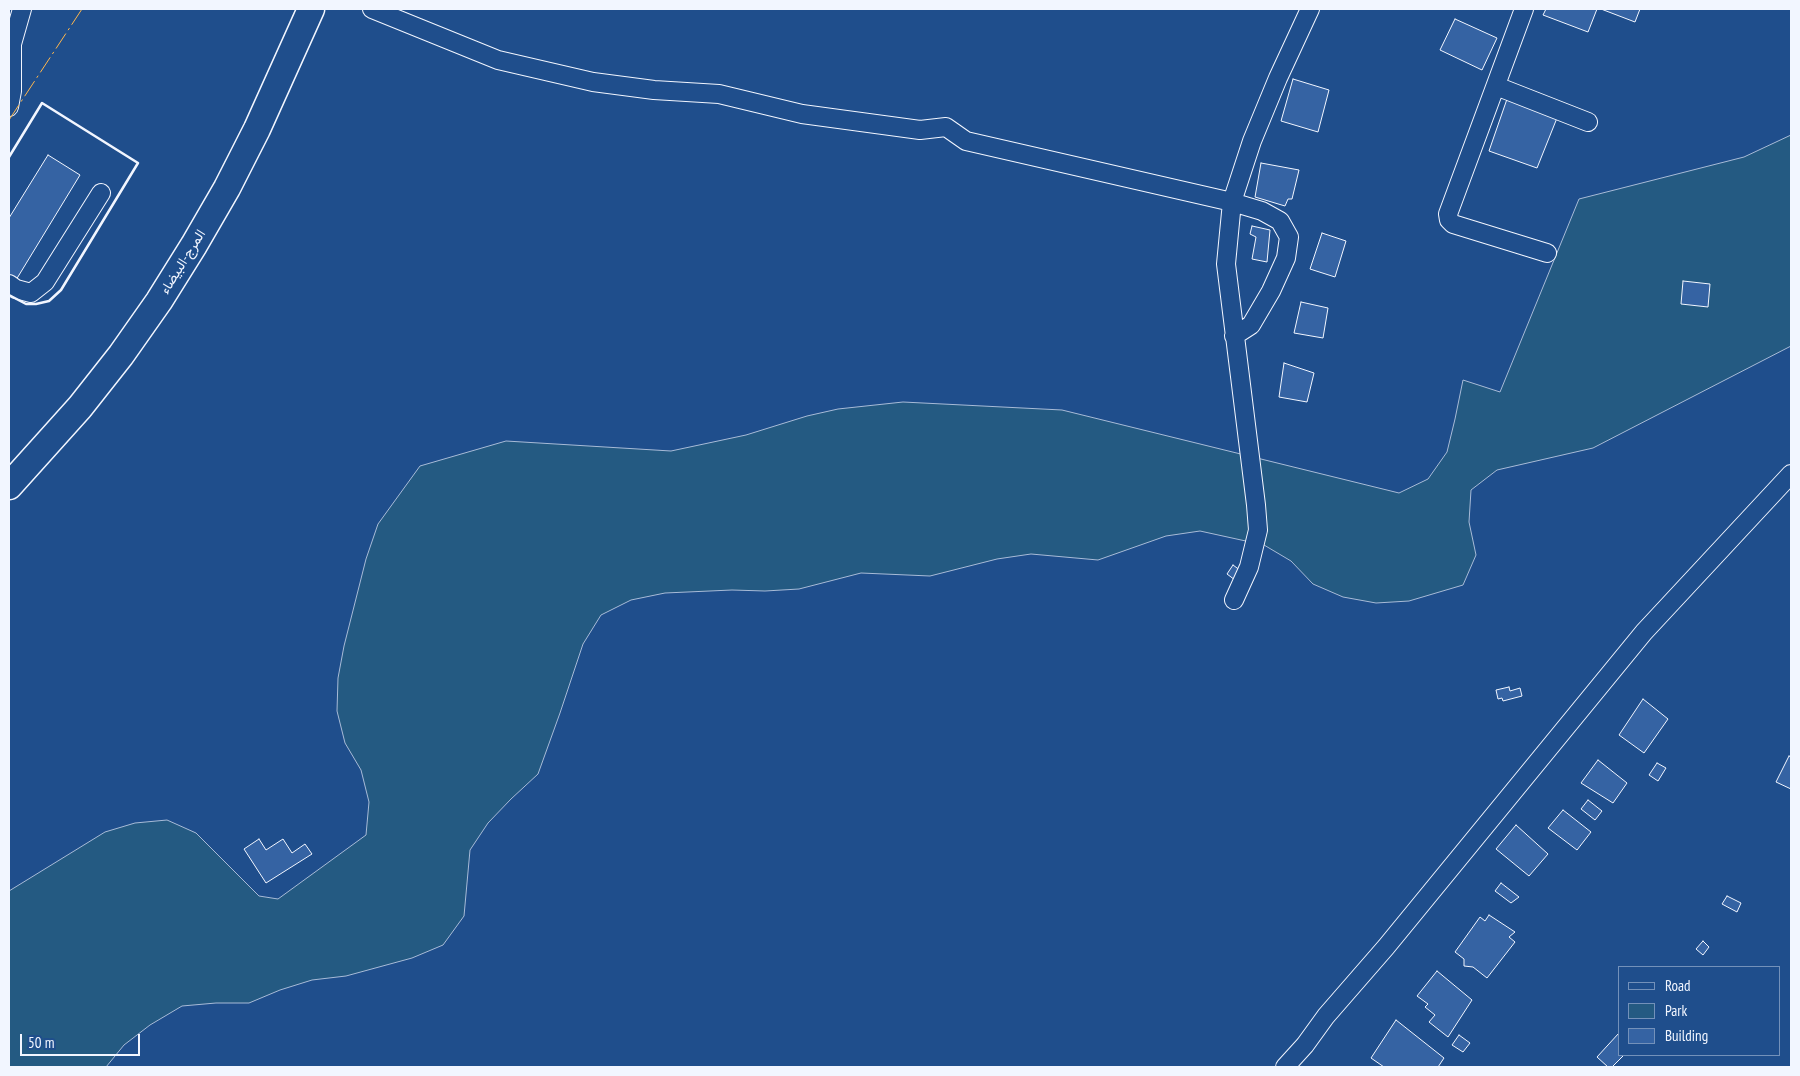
<!DOCTYPE html>
<html>
<head>
<meta charset="utf-8">
<style>
  body { margin:0 }
  #map { position:relative; width:1800px; height:1076px; overflow:hidden; background:#1f4e8c; font-family:"PT Sans Narrow",sans-serif }
  canvas { display:block }
  .frame { position:absolute; inset:0; border:10px solid #f2f6ff; pointer-events:none }
  .legend { position:absolute; left:1618px; top:966px; width:162px; height:90px; box-sizing:border-box; background:#1f4e8c; border:1px solid #7391ba; margin:0; padding:6px 9px; list-style:none; font-size:15px; color:#f2f6ff }
  .legend li { display:flex; align-items:center; gap:10px; height:25px }
  .legend b { width:25px; border:1px solid #7391ba }
  .scale { position:absolute; left:20px; top:1034px; width:120px; height:22px; box-sizing:border-box; border:2px solid #f2f6ff; border-top:0; padding-left:6px; font-size:15px; line-height:18px; white-space:nowrap; color:#f2f6ff; -webkit-text-stroke:4px #1f4e8c; paint-order:stroke }
</style>
</head>
<body>
<div id="map">
<canvas width="1800" height="1076"></canvas>
<div class="frame"></div>
<ul class="legend">
<li><b style="height:6px;background:#1f4e8c"></b>Road</li>
<li><b style="height:14px;background:#245a82"></b>Park</li>
<li><b style="height:14px;background:#3563a3"></b>Building</li>
</ul>
<div class="scale">50 m</div>
</div>
<script>
const c = document.querySelector('canvas').getContext('2d');
c.lineJoin = 'round';
function fill(path, color) {
  c.fillStyle = color;
  c.fill(path, 'evenodd');
}
function toPath(rows) {
  const path = new Path2D();
  for (const r of rows) {
    path.moveTo(r[0], r[1]);
    for (let i = 2; i < r.length; i += 2) path.lineTo(r[i], r[i + 1]);
  }
  return path;
}
function stroke(path, color, width, dash) {
  c.strokeStyle = color;
  c.lineWidth = width;
  c.lineCap = dash ? 'butt' : 'round';
  c.setLineDash(dash || []);
  c.stroke(path);
}
function drawText(font, color, halo, rows, align = 'center') {
  c.font = font + ' "PT Sans Narrow",Vazirmatn,sans-serif';
  c.lineWidth = 4;
  c.setLineDash([]);
  c.textBaseline = 'middle';
  c.strokeStyle = halo;
  c.fillStyle = color;
  for (const [text, x, y, turn = 0] of rows) {
    c.save();
    c.translate(x, y);
    c.rotate((+turn || 0) * Math.PI / 180);
    c.textAlign = isNaN(turn) ? turn : align;
    if (halo) c.strokeText(text, 0, 0);
    c.fillText(text, 0, 0);
    c.restore();
  }
}
const green = toPath([
  [1791,135,1791,346,1593,448,1497,470,1471,490,1469,522,1476,555,1463,585,1409,601,1376,603,1343,597,1313,584,1291,561,1264,545,1200,531,1166,536,1098,560,1031,554,997,559,930,576,861,573,799,589,765,591,732,590,665,593,631,600,601,615,583,644,560,713,538,774,511,799,488,823,470,850,464,916,443,945,412,958,346,976,312,980,280,990,249,1003,216,1003,182,1006,150,1025,124,1045,106,1067,9,1067,9,891,105,832,135,823,167,820,196,833,259,896,278,899,366,835,369,802,361,770,345,743,337,711,338,678,344,646,366,559,378,524,420,466,506,441,671,451,746,435,807,416,838,409,903,402,1062,410,1399,493,1428,479,1447,452,1455,419,1463,380,1500,392,1579,199,1744,157,1791,135]
]);
fill(green, '#245a82');
stroke(green, '#a8bbd7', 1);
const building = toPath([
  [1546,9,1597,9,1588,32,1543,15,1546,9],
  [1601,9,1640,9,1635,22,1601,9],
  [1455,19,1497,38,1482,70,1440,50,1455,19],
  [1293,79,1329,90,1318,132,1281,121,1293,79],
  [1507,99,1557,118,1537,168,1489,151,1507,99],
  [48,155,80,175,16,280,9,276,9,218,48,155],
  [1261,163,1299,170,1292,199,1288,199,1285,206,1255,197,1261,163],
  [1252,226,1270,230,1267,262,1252,259,1256,237,1250,234,1252,226],
  [1322,233,1346,241,1335,277,1310,269,1322,233],
  [1683,281,1710,284,1708,307,1681,304,1683,281],
  [1301,302,1328,308,1323,338,1294,333,1301,302],
  [1284,363,1314,373,1307,402,1279,397,1284,363],
  [1233,565,1241,571,1235,580,1227,574,1233,565],
  [1509,687,1510,691,1520,688,1522,696,1503,701,1502,698,1498,699,1496,690,1509,687],
  [1643,699,1668,719,1644,753,1619,735,1643,699],
  [1789,756,1791,757,1791,789,1776,782,1789,756],
  [1598,760,1627,783,1613,803,1581,783,1598,760],
  [1657,763,1666,768,1658,781,1649,775,1657,763],
  [1588,800,1602,811,1595,820,1581,809,1588,800],
  [1563,810,1591,832,1577,850,1548,828,1563,810],
  [1516,825,1548,854,1529,876,1496,849,1516,825],
  [259,839,266,850,283,839,292,853,305,844,312,854,266,883,244,849,259,839],
  [1501,883,1519,897,1511,903,1495,891,1501,883],
  [1727,896,1741,903,1737,912,1722,904,1727,896],
  [1489,915,1515,932,1509,937,1515,942,1487,978,1473,967,1464,966,1464,959,1455,952,1480,917,1485,921,1489,915],
  [1703,941,1709,947,1703,955,1696,949,1703,941],
  [1437,971,1472,1000,1448,1037,1429,1022,1435,1015,1425,1007,1428,1004,1417,996,1437,971],
  [1396,1020,1444,1058,1438,1067,1384,1067,1371,1058,1396,1020],
  [1619,1033,1619,1055,1624,1055,1612,1067,1608,1067,1597,1057,1619,1033],
  [1459,1035,1470,1043,1463,1052,1452,1045,1459,1035]
]);
fill(building, '#3563a3');
stroke(building, '#f2f6ff', 1);
const minor = toPath([
  [372,9,498,60,593,82,654,90,719,94,802,114,920,130,946,127,966,141,1232,202,1262,211,1280,221,1289,237,1286,258,1271,291,1251,325,1234,336],
  [1524,9,1448,214,1449,220,1453,224,1547,253],
  [1496,86,1588,122],
  [9,107,12,91,12,44,22,9],
  [9,284,16,289,31,293,45,282,101,193],
  [1234,600,1249,567,1258,530,1256,505,1226,264,1232,202,1252,141,1278,78,1310,9],
  [1285,1067,1305,1045,1326,1016,1386,947,1644,632,1791,474]
]);
const highway = toPath([
  [9,486,80,407,121,355,159,301,194,245,227,188,257,129,311,9]
]);
stroke(minor, '#f2f6ff', 20);
stroke(highway, '#f2f6ff', 29);
stroke(minor, '#1f4e8c', 18);
stroke(highway, '#1f4e8c', 26);
stroke(toPath([
  [9,157,42,103,138,163,61,290,49,301,36,304,26,304,9,295]
]), '#f2f6ff', 2.5);
stroke(toPath([
  [9,120,82,9]
]), '#ffb74d', 1, [18, 4, 2.5, 4]);
drawText('14px', '#f2f6ff', '#1f4e8c', [
  ["المرج-البيضاء",183,262,-58]
]);
</script>
</body>
</html>
